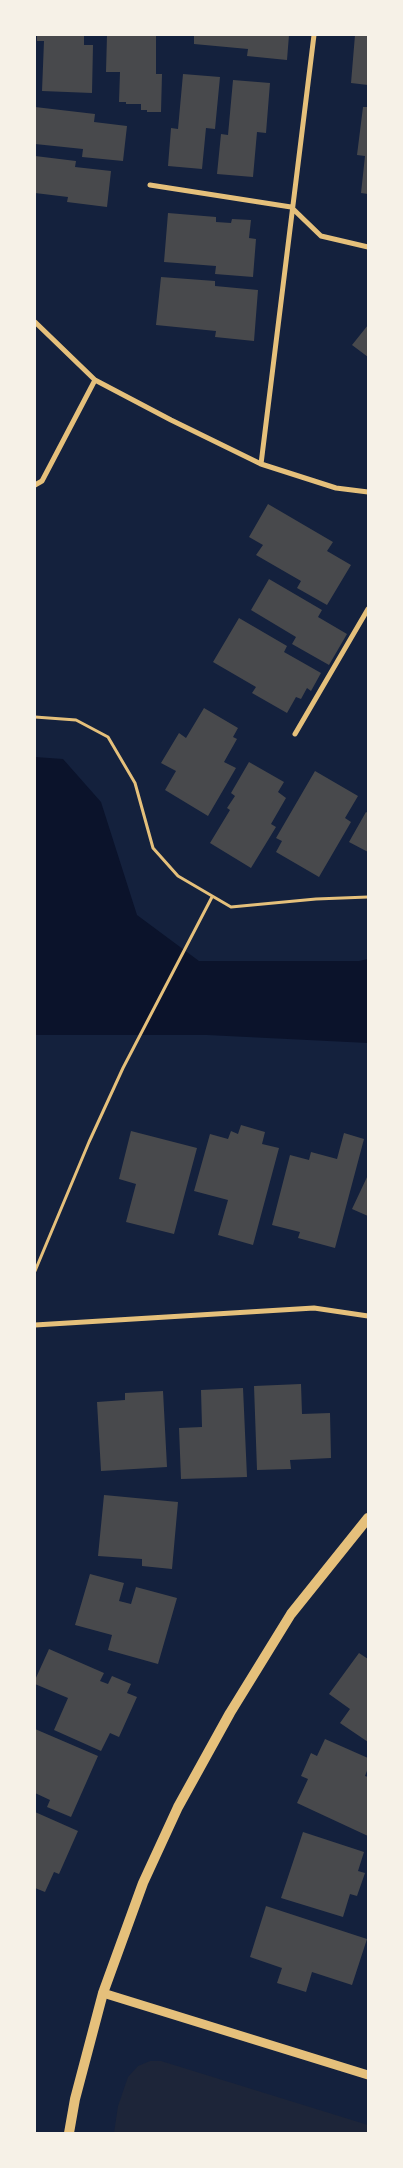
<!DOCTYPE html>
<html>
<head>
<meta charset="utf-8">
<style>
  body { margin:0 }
  #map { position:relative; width:403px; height:2168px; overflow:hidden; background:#14213d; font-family:Quicksand,sans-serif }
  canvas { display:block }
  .frame { position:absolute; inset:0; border:36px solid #f6f1e7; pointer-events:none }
</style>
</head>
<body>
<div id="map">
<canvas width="403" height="2168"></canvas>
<div class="frame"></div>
</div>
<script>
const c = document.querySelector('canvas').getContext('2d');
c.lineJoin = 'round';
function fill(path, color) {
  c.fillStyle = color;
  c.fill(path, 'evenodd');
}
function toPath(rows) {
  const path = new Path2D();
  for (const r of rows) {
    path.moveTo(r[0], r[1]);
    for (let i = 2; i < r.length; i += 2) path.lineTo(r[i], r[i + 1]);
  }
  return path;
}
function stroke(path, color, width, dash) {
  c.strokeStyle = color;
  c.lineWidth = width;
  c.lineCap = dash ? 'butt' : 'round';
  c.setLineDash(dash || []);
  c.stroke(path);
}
fill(toPath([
  [150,2061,161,2061,368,2125,368,2133,114,2133,118,2106,128,2077,138,2066]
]), '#1d2539');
fill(toPath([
  [35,757,63,759,101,802,137,915,199,961,359,961,368,959,368,1043,207,1035,35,1035]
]), '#0b132b');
fill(toPath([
  [37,35,84,35,84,45,93,45,92,93,42,91,44,41,37,41],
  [107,35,156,35,156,74,162,74,161,112,147,112,147,110,141,110,141,104,126,104,126,102,119,102,120,72,106,72],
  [194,35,289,35,287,60,247,56,248,49,194,44],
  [355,35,368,35,368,85,351,83],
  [183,74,220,77,215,129,206,128,202,169,168,166,171,128,178,129],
  [233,80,270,83,266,133,257,132,253,177,217,174,221,134,228,135],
  [35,107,95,114,94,122,127,126,123,161,82,157,83,149,35,144],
  [363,107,368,107,368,194,361,193,365,156,357,155],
  [35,156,76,161,75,167,111,171,107,207,67,202,68,197,35,193],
  [168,213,216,217,216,222,231,223,232,219,251,220,249,238,256,239,253,277,215,274,216,266,164,262],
  [161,277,215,281,215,286,258,290,254,341,215,337,216,331,156,325],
  [368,325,368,357,352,345],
  [268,504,333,542,327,551,351,565,327,605,297,588,301,581,256,555,263,545,249,537],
  [269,579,322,610,318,617,347,634,329,665,292,644,296,637,251,610],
  [239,618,287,646,284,652,321,673,311,691,307,688,301,699,296,697,287,713,252,693,256,687,213,662],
  [204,708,238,728,233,737,237,739,224,762,236,768,208,816,165,790,176,771,161,763,179,733,186,738],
  [249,762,284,782,278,792,286,798,271,824,276,827,251,868,210,843,230,810,227,808,235,796,231,793],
  [315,771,358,796,345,818,351,822,319,877,276,852,282,841,276,838],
  [366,812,368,813,368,852,349,842],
  [241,1125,265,1132,262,1144,279,1148,253,1245,218,1235,228,1200,194,1191,210,1134,228,1139,231,1131,238,1134],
  [131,1131,197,1148,174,1234,126,1222,136,1184,119,1179],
  [344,1133,364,1139,335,1248,298,1238,300,1232,272,1225,290,1155,309,1160,311,1152,337,1159],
  [368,1175,368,1216,352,1209],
  [301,1384,302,1414,330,1413,331,1458,290,1460,291,1469,257,1470,254,1386],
  [243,1388,247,1477,181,1479,179,1428,202,1427,201,1390],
  [163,1391,167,1467,101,1471,97,1402,125,1400,125,1393],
  [104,1495,178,1502,172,1569,142,1566,142,1559,98,1556],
  [90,1574,124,1583,119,1601,131,1604,136,1587,177,1598,158,1664,108,1650,112,1635,75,1625],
  [49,1649,104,1673,100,1681,108,1684,112,1676,131,1684,127,1693,137,1697,119,1737,110,1733,101,1751,54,1730,68,1698,35,1684,35,1680],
  [359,1653,368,1659,368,1742,340,1723,350,1709,329,1694],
  [35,1729,98,1756,71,1817,47,1807,50,1800,35,1793],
  [325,1739,368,1758,368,1768,365,1776,368,1777,368,1836,297,1803,308,1779,301,1776,311,1753,317,1756],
  [35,1812,78,1831,59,1874,54,1872,45,1892,35,1888],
  [303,1832,364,1852,358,1871,365,1873,357,1896,350,1894,343,1917,281,1898],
  [266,1906,367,1939,352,1985,312,1972,306,1992,277,1983,282,1968,250,1957]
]), '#48494c');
stroke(toPath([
  [35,717,76,720,108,737,135,783,153,848,178,876,231,907,316,899,368,897],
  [35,1271,89,1142,123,1068,212,897]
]), '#e5c07b', 3);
stroke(toPath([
  [150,185,291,207,321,236,368,247],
  [35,322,95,380,171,420,261,464,336,488,368,492],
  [261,464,314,35],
  [35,485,42,481,95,380],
  [295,734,368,609],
  [35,1325,314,1308,368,1316]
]), '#e5c07b', 5);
stroke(toPath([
  [103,1993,368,2075]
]), '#e5c07b', 9);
stroke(toPath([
  [69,2133,75,2099,103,1993,143,1883,178,1807,230,1713,291,1614,368,1518]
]), '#e5c07b', 10);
</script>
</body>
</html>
